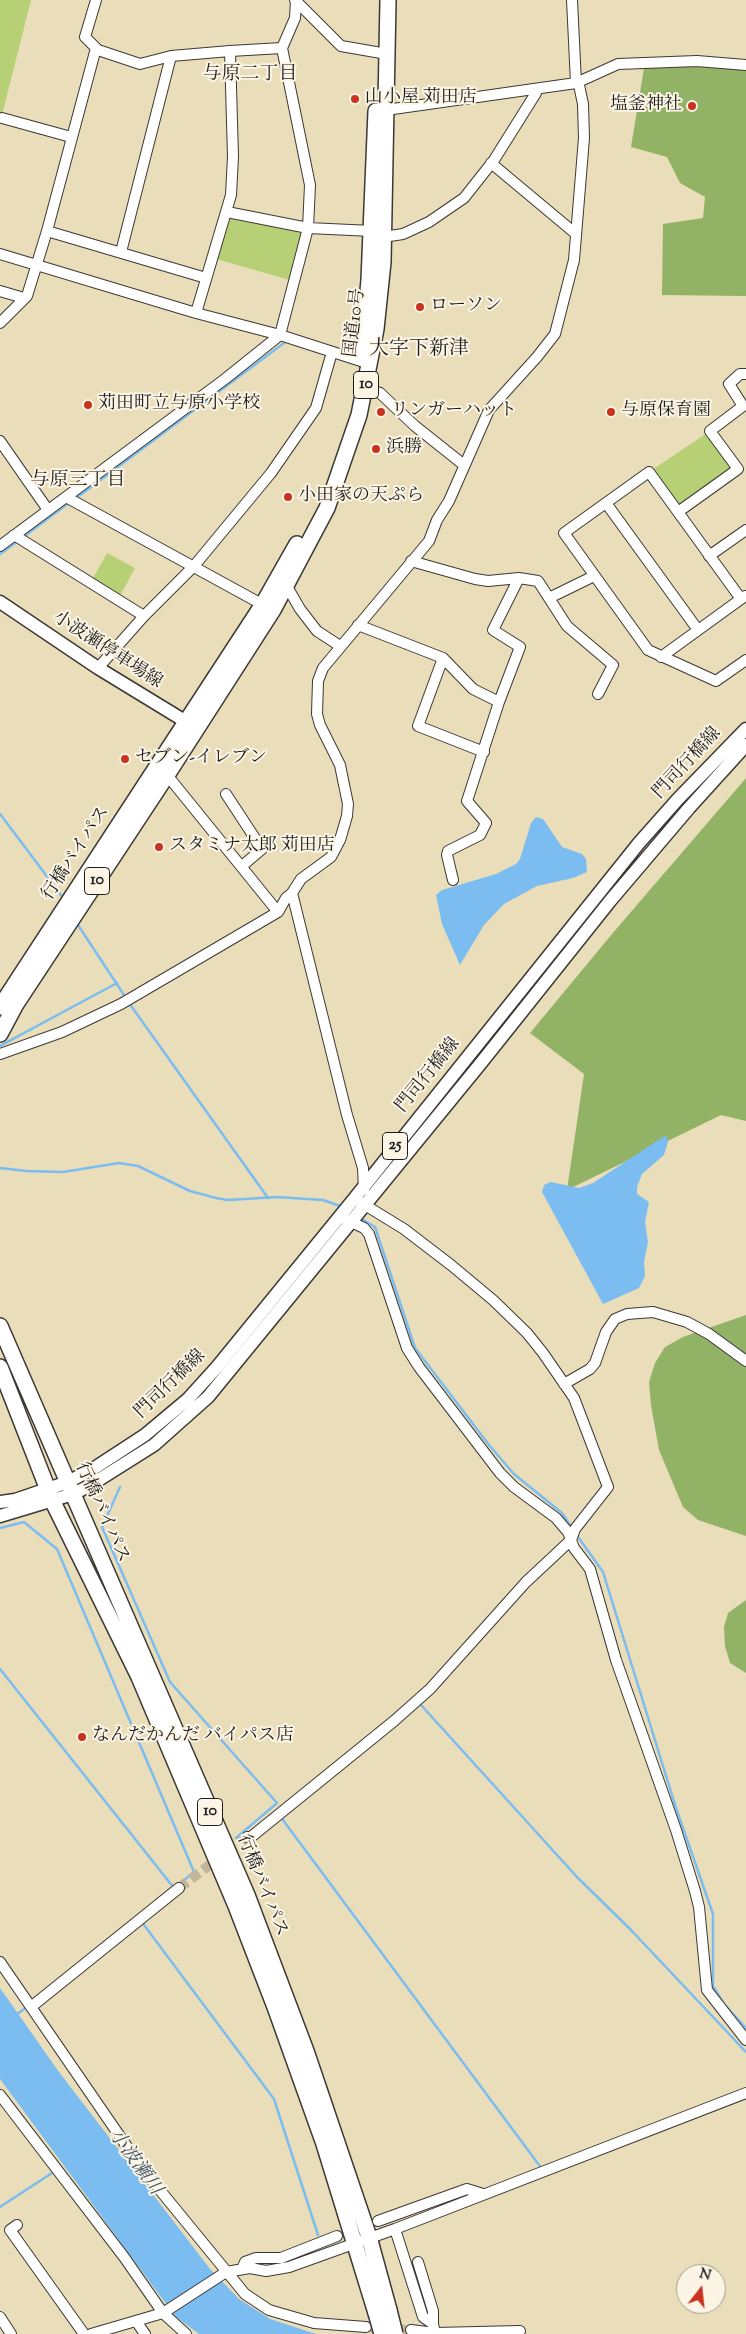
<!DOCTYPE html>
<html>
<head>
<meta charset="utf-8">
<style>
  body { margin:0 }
  #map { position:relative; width:746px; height:2334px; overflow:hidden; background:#eaddb9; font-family:"Sorts Mill Goudy",serif }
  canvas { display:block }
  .north { position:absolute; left:676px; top:2264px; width:50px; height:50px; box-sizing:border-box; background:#fcf5e5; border:1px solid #a29e95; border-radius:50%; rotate:16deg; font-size:14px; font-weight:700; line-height:20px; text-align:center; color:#1c1c1c }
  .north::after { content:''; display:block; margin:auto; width:18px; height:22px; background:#c8321e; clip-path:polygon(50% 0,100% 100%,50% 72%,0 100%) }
</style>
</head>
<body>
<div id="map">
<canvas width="746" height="2334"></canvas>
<div class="north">N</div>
</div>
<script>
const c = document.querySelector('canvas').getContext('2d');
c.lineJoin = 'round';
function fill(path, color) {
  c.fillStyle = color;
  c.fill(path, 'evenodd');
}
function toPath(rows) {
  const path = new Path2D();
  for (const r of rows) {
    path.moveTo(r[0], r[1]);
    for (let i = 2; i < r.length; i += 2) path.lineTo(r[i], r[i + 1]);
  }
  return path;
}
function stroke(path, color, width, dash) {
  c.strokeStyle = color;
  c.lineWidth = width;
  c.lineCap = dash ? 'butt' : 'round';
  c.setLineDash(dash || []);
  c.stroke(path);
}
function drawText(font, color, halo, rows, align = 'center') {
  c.font = font + ' "Sorts Mill Goudy","Noto Serif JP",serif';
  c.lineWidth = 4;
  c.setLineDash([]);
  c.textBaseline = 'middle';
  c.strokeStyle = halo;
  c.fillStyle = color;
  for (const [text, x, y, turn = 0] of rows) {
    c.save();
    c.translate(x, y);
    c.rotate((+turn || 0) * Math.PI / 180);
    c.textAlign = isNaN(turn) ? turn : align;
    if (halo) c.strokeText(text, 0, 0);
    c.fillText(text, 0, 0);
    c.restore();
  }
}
fill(toPath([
  [0,0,31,0,0,123],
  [227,212,308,228,293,281,213,258],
  [710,431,738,469,678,512,649,472],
  [107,553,135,568,120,596,92,580]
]), '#b8d075');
fill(toPath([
  [645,62,746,65,746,296,662,295,663,224,703,218,705,197,680,183,667,157,631,147],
  [746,778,746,1121,721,1115,567,1190,584,1074,530,1033,612,934],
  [746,1315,746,1536,698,1520,683,1507,659,1450,651,1405,649,1382,655,1363,665,1347,683,1337],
  [746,1600,746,1673,730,1663,725,1646,724,1627,728,1613]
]), '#92b266');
fill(toPath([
  [536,817,543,819,562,847,582,854,586,859,587,872,573,878,537,886,504,904,484,925,460,965,442,924,436,895,442,890,496,874,516,864,520,859,531,823],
  [666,1135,668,1142,664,1155,642,1174,637,1187,637,1194,649,1202,645,1222,648,1242,644,1262,645,1276,639,1288,603,1304,542,1192,544,1185,551,1182,579,1188,593,1183],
  [0,1988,59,2072,210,2269,239,2299,270,2319,316,2334,199,2334,175,2316,0,2079]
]), '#7bbdf0');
stroke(toPath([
  [75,499,284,343],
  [22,538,70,502],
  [0,554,18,541],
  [0,814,64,899],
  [76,922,126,998],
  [129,1003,268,1198],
  [0,1046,117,983],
  [0,1168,26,1171,63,1172,119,1163,138,1166,190,1191,216,1198,228,1200,277,1197,323,1200,343,1207],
  [360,1218,375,1227,415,1348,489,1445,514,1474,562,1513,572,1528],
  [120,1487,102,1527,170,1682,277,1803,236,1838],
  [0,1528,24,1522,57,1549,194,1872,178,1885],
  [576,1534,603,1572,676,1808,713,1914,713,1986,724,2004,746,2028],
  [0,1669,174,1888],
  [421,1705,577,1877,631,1930,746,2052],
  [280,1816,542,2169],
  [141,1921,274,2099,318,2235],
  [16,2015,28,2006],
  [0,2207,55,2171]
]), '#7bbdf0', 2.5);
stroke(toPath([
  [179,1888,247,1837],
  [366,2327,411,2330]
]), '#c1b69a', 10, [10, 5]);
const minor = toPath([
  [96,0,85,37,98,50,140,64,171,56,230,51],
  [295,0,341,46,387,54],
  [386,110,576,83,618,64,697,61,746,65],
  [2,118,71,137],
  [491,163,576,234],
  [227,212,308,228,372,231,383,237,403,234,429,222,464,198,494,160,536,93,534,90],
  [47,231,206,278],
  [121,252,171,56],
  [0,254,196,313,280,335,367,363],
  [0,291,24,298],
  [196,313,231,195,233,157,230,51,282,48],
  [0,323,27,296,47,231,96,48],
  [366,388,380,393,415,426,464,465],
  [0,441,48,510],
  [66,497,267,607],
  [606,503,698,630],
  [678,512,738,469,710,431,743,406,729,384,740,374,746,374],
  [14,535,144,616],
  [0,546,225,379,280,335,308,228,310,185,282,48,295,18,296,0],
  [709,556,746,530],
  [411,561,475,579,488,581,519,578,538,581,567,626,613,665,598,694],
  [285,583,300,609,317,631,340,646],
  [549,598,594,576],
  [741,599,649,472,564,533,648,650,716,681,746,660],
  [358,625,443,658,473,689,499,702],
  [661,657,745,596],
  [443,658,418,726,484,752],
  [98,668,144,616,194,566,271,473,316,408,332,352],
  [167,775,278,912],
  [226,794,262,849,242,866],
  [453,880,447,855,448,851,480,835,486,823,467,801,499,702,520,647,493,630,519,578],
  [292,893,347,1115,363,1168,364,1190],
  [0,1054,62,1032,121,1004,278,912,286,898,292,893,301,879,331,857,340,840,347,816,348,804,340,765,320,725,317,714,318,681,323,668,429,541,437,520,449,501,489,410,537,357,555,334,574,260,584,138,583,104,579,85,576,83,572,0],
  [345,1219,364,1228,369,1234,407,1348,419,1367,500,1473,514,1487,556,1518,568,1532,574,1548,590,1569,616,1660,676,1830,695,1891,699,1907,707,1990,746,2040],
  [564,1384,590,1369,595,1363,606,1332,615,1319,627,1314,653,1312,687,1322,709,1334,746,1361],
  [247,1837,251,1837,394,1721,430,1689,526,1582,571,1540,575,1529,608,1487,574,1398,543,1353,527,1333,493,1300,451,1265,404,1229,360,1202],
  [0,1962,141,2167,245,2294,269,2310,314,2323,366,2327],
  [31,2007,179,1888],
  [0,2095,124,2257,163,2313,186,2334],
  [378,2221,467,2189,483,2194],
  [17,2225,10,2230,84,2334],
  [395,2229,423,2317,433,2324,435,2333,411,2330],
  [418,2262,433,2311,433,2324],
  [242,2269,245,2262,256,2258,281,2258,337,2236],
  [0,2317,11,2334],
  [136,2321,145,2334],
  [435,2333,520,2331],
  [91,2334,163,2313,226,2272,250,2268,266,2271,289,2267,395,2229,746,2093]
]);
const major = toPath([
  [0,602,98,668,193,726],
  [0,1502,15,1500,68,1482,96,1467,145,1435,188,1399,217,1367,354,1199,639,843,678,799,746,729],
  [0,1516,73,1494,89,1486,154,1445,208,1397,481,1063,610,901,689,808,746,745]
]);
const highway = toPath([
  [362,358,369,280,376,111],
  [0,1007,263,604,297,544],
  [0,1034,16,1004,167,775,273,610,327,508,359,415,376,329,383,262,388,0],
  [0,1326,247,1895,306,2051,369,2237,389,2310],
  [0,1367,52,1500,139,1677,236,1906,275,2007,324,2144,376,2313]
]);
stroke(minor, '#3b3934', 12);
stroke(major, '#3b3934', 15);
stroke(highway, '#3b3934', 18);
stroke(minor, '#fff', 10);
stroke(major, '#fff', 12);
stroke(highway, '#fff', 15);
const highwayBridge = toPath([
  [389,2310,395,2334],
  [376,2313,382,2334]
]);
stroke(highwayBridge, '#3b3934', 18, []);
stroke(highwayBridge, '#fff', 15);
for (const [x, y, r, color] of [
  [355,99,5,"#c8321e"],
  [692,106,5,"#c8321e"],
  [420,307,5,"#c8321e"],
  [88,405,5,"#c8321e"],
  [381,412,5,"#c8321e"],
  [611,412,5,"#c8321e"],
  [376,449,5,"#c8321e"],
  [288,497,5,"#c8321e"],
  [125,759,5,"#c8321e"],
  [159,847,5,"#c8321e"],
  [82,1737,5,"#c8321e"]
]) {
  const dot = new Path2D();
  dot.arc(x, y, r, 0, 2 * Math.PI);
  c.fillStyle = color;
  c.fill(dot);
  stroke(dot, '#fcf5e5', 2);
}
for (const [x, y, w] of [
  [366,385,25],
  [97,881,25],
  [395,1146,25],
  [210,1812,25]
]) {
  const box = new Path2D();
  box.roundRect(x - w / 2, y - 13.5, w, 27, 4);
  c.fillStyle = '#fcf5e5';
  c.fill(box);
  stroke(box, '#1c1c1c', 1);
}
drawText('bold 16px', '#1c1c1c', null, [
  ["10",366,385],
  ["10",97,881],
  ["25",395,1146],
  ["10",210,1812]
]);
drawText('18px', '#1c1c1c', '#fcf5e5', [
  ["山小屋 苅田店",365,99],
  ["塩釜神社",682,106,"right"],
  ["ローソン",430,307],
  ["苅田町立与原小学校",98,405],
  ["リンガーハット",391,412],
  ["与原保育園",621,412],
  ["浜勝",386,449],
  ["小田家の天ぷら",298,497],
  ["セブン-イレブン",135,759],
  ["スタミナ太郎 苅田店",169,847],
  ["なんだかんだ バイパス店",92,1737]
], 'left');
drawText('18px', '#1c1c1c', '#fcf5e5', [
  ["国道10号",356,323,-83],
  ["小波瀬停車場線",107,651,33],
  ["門司行橋線",688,764,-47],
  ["行橋バイパス",77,854,-57],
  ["門司行橋線",429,1076,-51],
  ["門司行橋線",171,1385,-44],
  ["行橋バイパス",101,1513,66],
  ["行橋バイパス",261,1886,68]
]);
drawText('19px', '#1c1c1c', '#fcf5e5', [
  ["与原二丁目",250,76],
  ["与原三丁目",78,482]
]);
drawText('italic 19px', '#3d5466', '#fcf5e5', [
  ["小波瀬川",134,2163,54]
]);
drawText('20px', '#1c1c1c', '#fcf5e5', [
  ["大字下新津",419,351]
]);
</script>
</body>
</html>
